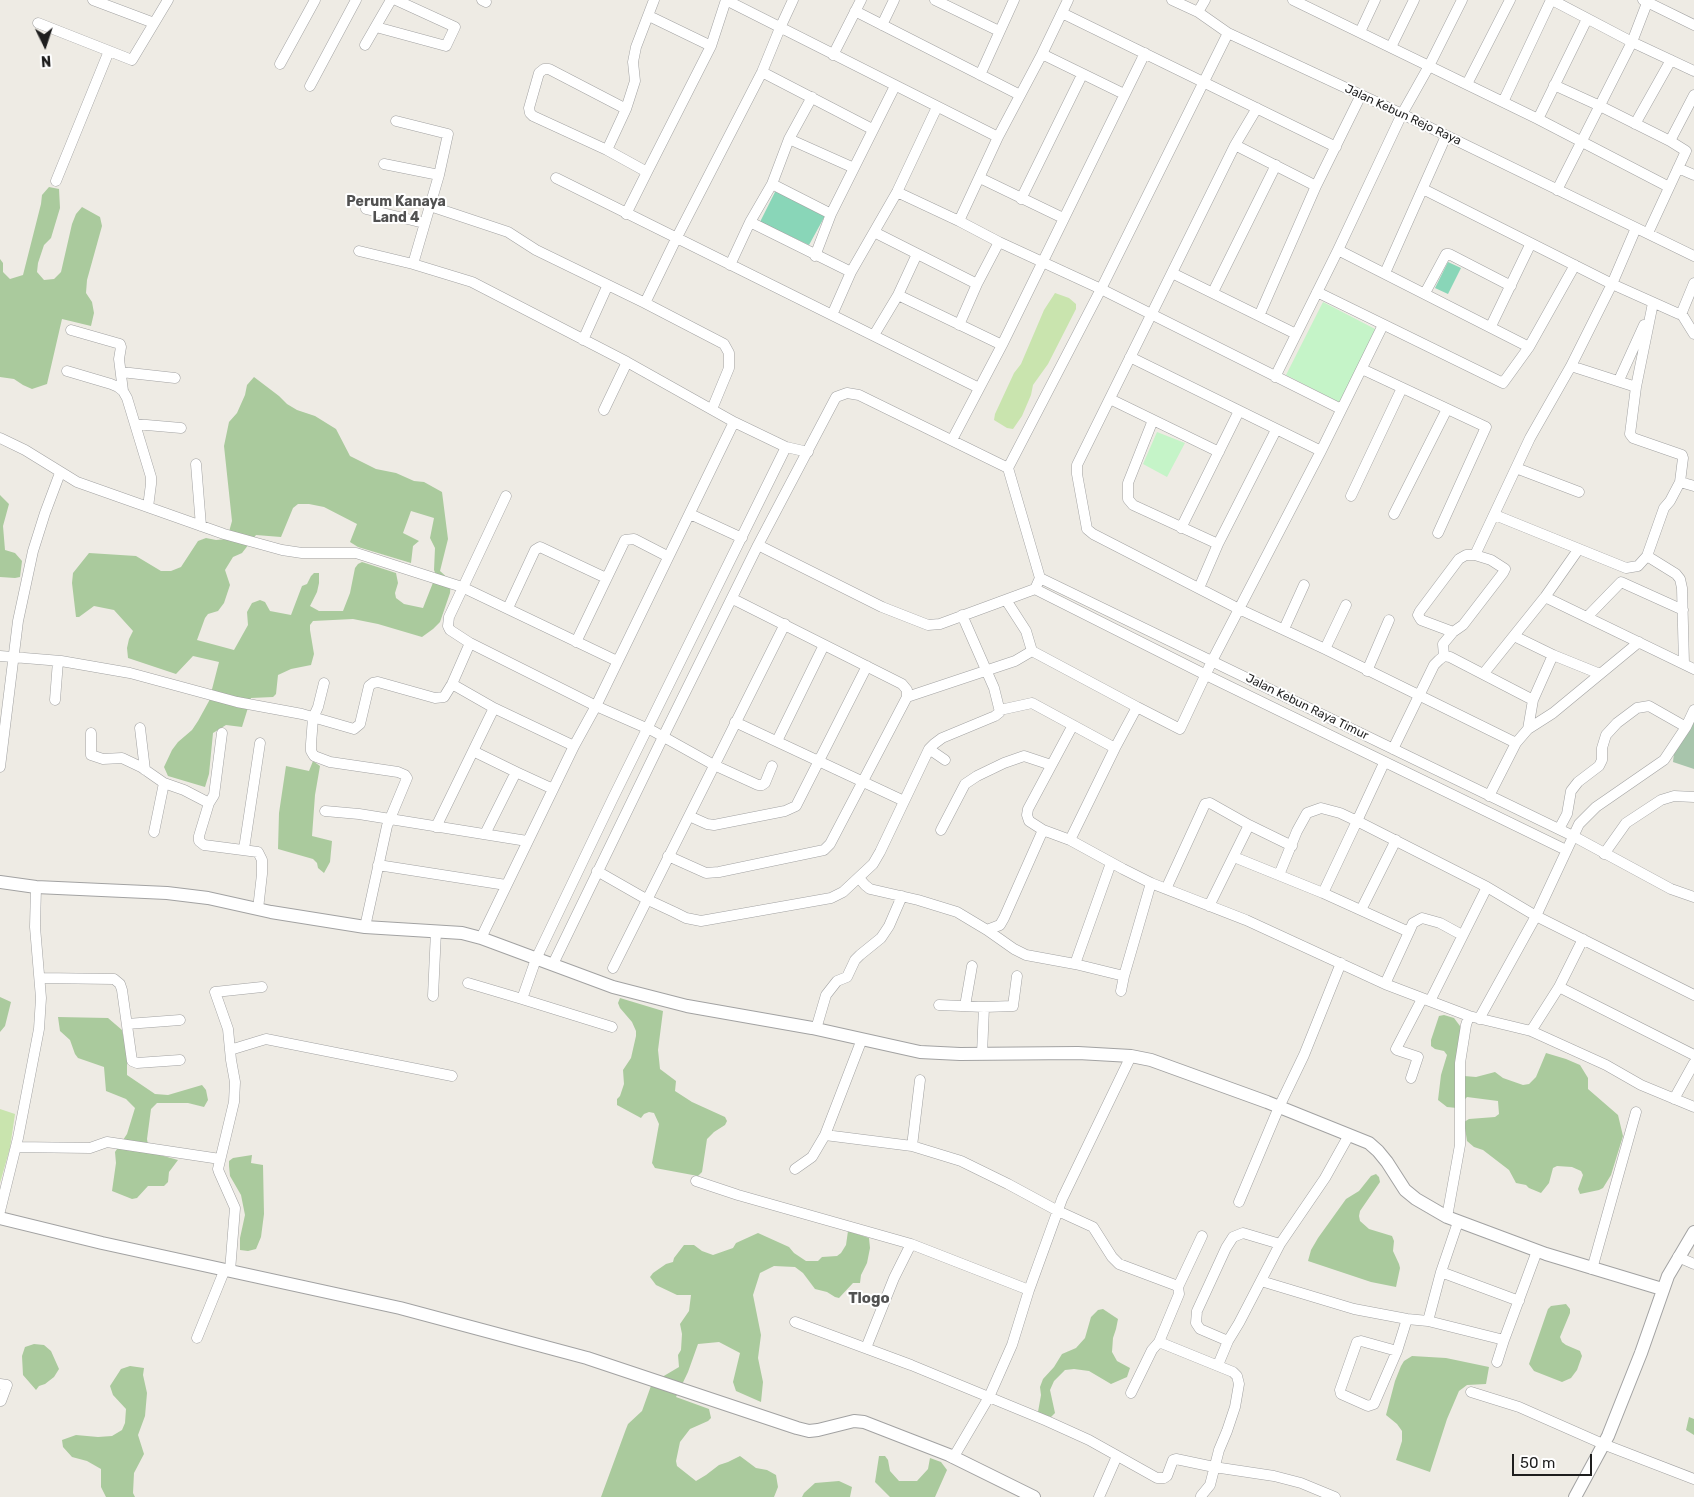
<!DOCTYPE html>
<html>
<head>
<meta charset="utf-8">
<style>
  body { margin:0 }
  #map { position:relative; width:1694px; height:1497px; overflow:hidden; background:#eeebe4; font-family:Rubik,sans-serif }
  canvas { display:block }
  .north { position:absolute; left:20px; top:20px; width:50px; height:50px; -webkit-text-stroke:4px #fff; paint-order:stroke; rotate:176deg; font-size:14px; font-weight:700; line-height:20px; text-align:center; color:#1e1e1e }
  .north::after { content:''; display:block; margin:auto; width:18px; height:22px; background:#1e1e1e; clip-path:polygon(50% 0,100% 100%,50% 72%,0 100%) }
  .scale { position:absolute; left:1512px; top:1454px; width:80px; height:22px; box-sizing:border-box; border:2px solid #1e1e1e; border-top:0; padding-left:6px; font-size:15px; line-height:18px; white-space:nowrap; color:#1e1e1e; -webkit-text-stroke:4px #fff; paint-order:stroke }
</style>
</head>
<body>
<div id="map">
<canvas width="1694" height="1497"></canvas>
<div class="north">N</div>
<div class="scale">50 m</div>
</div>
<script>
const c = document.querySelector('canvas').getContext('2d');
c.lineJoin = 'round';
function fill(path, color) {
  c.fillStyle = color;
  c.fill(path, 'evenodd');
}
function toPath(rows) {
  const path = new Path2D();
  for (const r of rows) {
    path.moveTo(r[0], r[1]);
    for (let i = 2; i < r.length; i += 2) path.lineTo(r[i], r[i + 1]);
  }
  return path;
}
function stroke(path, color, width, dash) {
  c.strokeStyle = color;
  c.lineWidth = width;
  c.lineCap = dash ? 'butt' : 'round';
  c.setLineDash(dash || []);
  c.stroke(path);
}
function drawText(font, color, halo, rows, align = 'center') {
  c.font = font + ' Rubik,sans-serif';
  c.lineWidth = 4;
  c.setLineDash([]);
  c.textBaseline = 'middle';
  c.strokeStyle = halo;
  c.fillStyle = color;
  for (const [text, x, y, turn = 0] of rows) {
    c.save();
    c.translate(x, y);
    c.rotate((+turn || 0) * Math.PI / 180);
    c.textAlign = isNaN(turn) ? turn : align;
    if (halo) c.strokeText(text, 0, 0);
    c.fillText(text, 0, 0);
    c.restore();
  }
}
fill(toPath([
  [1055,293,1069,298,1076,304,1076,309,1048,364,1033,385,1031,395,1022,416,1013,429,1007,428,994,420,995,414,1014,373,1021,364,1044,310],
  [0,1109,15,1114,10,1148,0,1183]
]), '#c9e4ae');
fill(toPath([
  [49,187,59,189,60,208,51,238,44,245,38,263,37,272,44,280,54,279,61,272,72,224,76,214,82,207,100,217,102,226,87,280,86,293,92,302,94,313,91,326,62,319,47,384,32,389,23,385,14,379,0,377,0,259,3,263,3,272,10,279,23,275,41,204,42,195],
  [254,377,279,396,287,404,297,410,315,416,336,429,350,456,376,469,396,473,414,481,424,482,442,492,448,539,440,571,451,581,450,593,440,622,433,629,422,637,378,624,353,619,313,621,310,625,310,630,314,654,311,665,291,669,278,675,276,694,273,697,251,698,242,727,226,725,213,733,209,774,205,787,168,776,164,767,172,750,178,742,192,730,198,721,209,701,219,662,193,656,176,674,128,658,127,648,129,639,133,631,114,610,94,606,79,617,76,617,72,583,73,573,89,553,136,556,161,571,171,571,181,567,198,541,206,538,216,540,227,539,232,521,224,446,229,422,237,413,245,395,247,385],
  [298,504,309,504,324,507,357,524,350,542,358,547,411,563,413,546,419,541,403,533,411,511,434,518,430,538,435,548,434,570,436,575,423,608,404,604,396,598,395,593,398,583,396,573,362,562,358,564,355,568,350,593,343,611,319,611,310,606,317,592,319,583,319,573,314,573,311,576,307,584,302,586,291,615,270,611,265,602,260,600,252,603,247,612,248,625,234,650,197,640,205,618,208,614,218,611,224,603,230,585,225,570,233,557,242,553,256,535,281,537,293,508],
  [0,495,9,504,3,526,5,550,15,553,22,561,20,577,15,578,0,577],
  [313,761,320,766,315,795,312,836,332,841,330,862,324,873,318,868,317,863,313,859,278,849,279,813,286,766,309,771],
  [0,997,11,1002,5,1026,0,1032],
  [620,998,663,1011,658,1050,660,1069,676,1081,675,1091,692,1102,725,1117,727,1121,725,1125,714,1132,707,1139,702,1172,698,1176,655,1168,652,1163,659,1124,654,1113,649,1112,644,1114,641,1118,617,1105,617,1099,620,1096,624,1084,623,1070,631,1058,636,1036,636,1031,632,1022,620,1008,618,1003],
  [1444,1015,1454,1018,1460,1026,1464,1076,1476,1077,1495,1072,1503,1078,1523,1085,1529,1084,1536,1077,1546,1053,1566,1059,1580,1065,1588,1078,1588,1089,1618,1115,1623,1136,1611,1175,1603,1188,1599,1190,1580,1194,1578,1189,1583,1175,1581,1171,1572,1167,1557,1166,1553,1168,1549,1183,1541,1193,1529,1188,1526,1185,1516,1183,1509,1170,1483,1150,1474,1147,1467,1141,1464,1122,1469,1119,1495,1117,1499,1114,1498,1101,1467,1097,1457,1108,1447,1107,1438,1100,1441,1075,1447,1055,1444,1051,1435,1049,1431,1046,1431,1040,1439,1016],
  [58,1017,108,1018,122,1030,127,1053,127,1075,155,1094,168,1095,202,1085,206,1090,208,1100,204,1107,188,1103,157,1103,151,1109,147,1139,149,1152,178,1160,169,1172,168,1182,164,1186,148,1186,137,1198,132,1199,112,1191,116,1163,115,1152,127,1134,135,1108,126,1099,106,1091,104,1067,78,1058,75,1054,70,1040,60,1031],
  [252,1155,251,1163,263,1165,264,1214,261,1237,256,1249,248,1251,240,1250,240,1238,245,1215,241,1195,230,1176,229,1166,229,1161,233,1158],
  [1376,1174,1379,1177,1380,1182,1360,1211,1359,1216,1360,1221,1369,1229,1392,1236,1394,1241,1393,1251,1399,1264,1400,1268,1396,1287,1371,1282,1308,1261,1311,1250,1318,1238,1346,1199,1359,1191,1371,1176],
  [848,1231,869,1238,870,1248,867,1263,861,1275,860,1283,853,1283,839,1298,835,1297,827,1292,815,1289,803,1273,795,1267,774,1266,760,1273,753,1295,761,1335,758,1358,763,1382,761,1402,736,1391,733,1382,740,1353,719,1342,698,1344,688,1372,676,1397,709,1409,711,1418,708,1421,690,1429,680,1442,676,1461,677,1466,696,1481,706,1475,719,1465,728,1462,740,1456,756,1468,767,1470,776,1475,778,1487,774,1497,601,1497,626,1429,628,1424,642,1411,652,1383,679,1367,678,1355,681,1350,682,1334,680,1324,689,1311,691,1295,677,1295,656,1285,650,1277,653,1273,666,1264,673,1262,674,1258,684,1245,694,1245,702,1251,713,1255,733,1248,736,1243,758,1233,789,1247,794,1253,806,1261,818,1261,822,1257,837,1256,841,1253,846,1245],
  [1566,1304,1570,1309,1570,1313,1560,1337,1562,1342,1566,1345,1580,1351,1582,1356,1577,1370,1571,1378,1562,1382,1534,1371,1529,1364,1548,1309,1551,1306],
  [1103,1309,1118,1319,1116,1329,1113,1338,1112,1352,1117,1361,1130,1368,1127,1377,1111,1384,1089,1371,1074,1369,1065,1370,1054,1381,1050,1390,1055,1413,1051,1417,1043,1416,1038,1412,1041,1395,1040,1387,1043,1379,1054,1367,1062,1354,1076,1348,1085,1338,1091,1317,1098,1310],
  [34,1344,44,1345,51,1351,59,1369,54,1377,45,1384,39,1386,36,1390,23,1375,22,1356,25,1347],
  [1412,1356,1446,1358,1489,1367,1486,1384,1467,1385,1459,1391,1447,1419,1430,1472,1396,1460,1402,1441,1402,1431,1397,1424,1386,1415,1395,1381,1401,1366,1404,1361],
  [130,1366,144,1368,143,1375,147,1393,145,1416,138,1435,144,1454,134,1473,133,1493,135,1497,106,1497,101,1487,101,1469,87,1461,72,1457,63,1447,62,1440,76,1435,98,1437,112,1436,122,1430,125,1423,126,1409,113,1395,110,1386,121,1369],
  [1689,1417,1694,1419,1694,1435,1686,1430],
  [879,1456,885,1456,888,1460,890,1471,899,1481,917,1481,928,1469,930,1458,941,1462,947,1470,935,1497,890,1497,875,1482],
  [839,1481,852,1487,850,1497,802,1497,804,1493,815,1483]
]), '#aaca9d');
fill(toPath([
  [1694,717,1694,769,1673,762,1674,753]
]), '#a8c5ac');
fill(toPath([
  [1323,302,1379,331,1342,404,1286,375],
  [1157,432,1185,443,1167,477,1143,464]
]), '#c5f4c8');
fill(toPath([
  [776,190,826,214,809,245,760,222],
  [1448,262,1461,268,1448,294,1435,288]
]), '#89d6b8');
const minor = toPath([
  [93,0,154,23],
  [482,0,486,2],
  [726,0,998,137],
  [935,0,999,31],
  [1172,0,1198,12,1228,33,1402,114,1694,256],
  [1293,0,1538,119,1669,187],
  [1552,0,1632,42,1694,71],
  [1643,0,1694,25],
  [855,11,1020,95],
  [1198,12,1205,0],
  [1062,13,1336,147],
  [649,16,711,46],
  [38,23,132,60,168,0],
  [882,25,894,0],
  [376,27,446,46,455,27,396,0],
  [1360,32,1375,0],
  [365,45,391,0],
  [1391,47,1414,0],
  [1042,54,1124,94],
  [833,55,861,0],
  [280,64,315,0],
  [762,72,872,129],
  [980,75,1014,0],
  [1467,84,1510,0],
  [1554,85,1600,106,1670,141,1686,151,1648,233],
  [310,86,356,0],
  [1503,102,1551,0],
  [1257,108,1235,145,1077,465,1077,474,1087,529,1093,534,1239,609,1325,649,1516,743],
  [1538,119,1587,19],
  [396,121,448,134,439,175,413,264],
  [1635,124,1671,60],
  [789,139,854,168],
  [1670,141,1694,95],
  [1235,145,1316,186],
  [607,150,533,116,530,113,529,108,539,73,544,69,549,69,626,109],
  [384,164,439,175],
  [1678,168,1694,175],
  [647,172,711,46,726,0],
  [556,178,979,388],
  [980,178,1063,218],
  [56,181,109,51],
  [772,184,831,214],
  [1423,189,1612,284,1679,314,1682,312,1694,283],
  [1557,190,1632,42,1647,3],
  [897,192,959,221,999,242,1101,289,1341,409],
  [1021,199,1082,75],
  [430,206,508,232,536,250,645,303,724,344,729,353,729,368,712,409],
  [366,209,424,223],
  [626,214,647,172,607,150,626,109,635,81,633,62,636,47,654,0],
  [959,221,998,137,1042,54,1068,0],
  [750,222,851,272],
  [874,232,977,284],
  [1338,250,1529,347],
  [359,251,413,264,472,282,627,362,734,422,786,447,808,452],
  [815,256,831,214,895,86],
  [730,265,750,222,772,184,789,139,812,97],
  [1172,273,1296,334],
  [1385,273,1446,136],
  [1213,292,1276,165],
  [1317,292,1503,383,1529,347,1575,265],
  [1425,293,1446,254,1449,254,1511,286],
  [898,295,1002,345],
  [645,303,676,239,762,72,780,28,793,0],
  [1681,313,1694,334],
  [832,315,851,272,897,192,937,107],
  [1259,316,1316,186,1361,95],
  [959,325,977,284,999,242],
  [1491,326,1531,243],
  [71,330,120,344,121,347,119,359,123,391],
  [874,335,898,295,917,254],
  [583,340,606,289],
  [1130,357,1321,451],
  [1571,366,1636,387],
  [1362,369,1486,427,1438,533],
  [67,371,111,384,118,387,123,391,127,398,151,477,151,484,148,507],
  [121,372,175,378],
  [1275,377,1338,250,1402,114,1429,66,1462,0],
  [1619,380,1644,325],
  [1110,399,1219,452],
  [604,410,627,362],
  [1153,420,1128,483,1128,499,1133,505,1218,544],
  [135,424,181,428],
  [0,438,25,450,77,482,224,534,282,550,302,553,356,553,462,587,617,661],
  [952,440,1002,345,1145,53],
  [196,464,201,526],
  [1008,468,1101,289,1228,33],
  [1516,468,1579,492],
  [1680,482,1694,486],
  [506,496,449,617,448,626,450,630,470,643,596,706,653,731,714,765,758,785,762,785,765,783,772,766],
  [1351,496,1402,388],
  [690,514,742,538],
  [1394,514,1447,409],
  [1495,515,1626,568,1638,566,1647,556,1664,508,1670,501,1680,482,1683,458,1682,455,1633,438,1630,434,1636,387,1653,303],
  [1181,528,1239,411],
  [1647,556,1676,574,1680,579,1682,588,1684,664],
  [1040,578,1573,836,1671,889,1694,897],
  [1199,588,1218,544,1276,430],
  [1035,589,1206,675,1566,850],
  [1545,597,1694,669],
  [1006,600,1026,631,1032,651,1137,707,1115,748,1070,840],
  [508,608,535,550,540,547,606,578],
  [1587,617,1621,582,1683,610],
  [1284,629,1304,585],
  [1453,632,1421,620,1418,615,1420,611,1459,559,1466,555,1475,555,1530,438,1571,366,1612,284,1636,228],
  [1514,636,1553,655,1600,674],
  [576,642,625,540,634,539,667,556],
  [1325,649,1346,605],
  [0,656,61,661,130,673,237,702,302,714,354,729,360,724,369,686,373,683,378,682,435,698,444,697,452,684,470,643],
  [1444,656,1443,644,1453,632,1463,625,1503,573,1505,569,1491,560,1475,555],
  [1367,671,1389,620],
  [1484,673,1545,597,1578,550],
  [324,683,318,707,313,718,311,744,311,751,314,756,330,762,398,772,405,775,407,778,387,826,365,927],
  [452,684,494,708,574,746],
  [907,697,1015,661,1032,651],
  [55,700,58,661],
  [1137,707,1180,729,1212,661,1321,451,1383,325],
  [1000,710,1032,703,1115,748],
  [735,722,904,801],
  [1073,725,1028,809,1027,815,1029,821,1043,830,1070,840,1123,869,1151,883,1246,920,1385,984,1469,1016,1531,1031,1606,1065,1641,1085,1694,1107],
  [140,728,145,770],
  [1528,729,1533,700,1553,655],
  [91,733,91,755,103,759,122,758,141,767,164,783,184,790,209,803,199,836,199,841,204,845,258,852,262,860,262,874,258,909],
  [777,741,824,645],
  [929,749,945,760],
  [1393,749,1434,665,1439,660,1444,656,1450,657,1533,700],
  [473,751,516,772,485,834],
  [1384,763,1357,821,1487,887,1536,916,1694,995],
  [0,767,18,621,33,551,45,513,60,473],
  [516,772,553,789],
  [1489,796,1516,743,1528,729,1553,713,1639,642],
  [209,803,214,795,222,733],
  [325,811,359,814,527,841],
  [689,816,707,824,714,825,785,811,796,806,867,666],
  [436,827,494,708],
  [1559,829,1567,814,1571,791,1578,782,1599,766,1602,760,1602,748,1606,735,1617,723,1637,708,1649,706,1686,727],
  [941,830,965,784,977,776,1004,763,1024,756,1051,765],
  [154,832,164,783],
  [244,849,260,743],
  [1604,854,1626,823,1661,800,1674,796,1694,797],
  [668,856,706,873,719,872,824,850,830,844,907,697,907,690,902,684,733,599],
  [1234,857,1323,893,1409,932,1385,984],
  [378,865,506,885],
  [597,871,646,899,674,912,686,918,701,921,831,898,843,892,873,864,880,852,929,749,934,744,942,738,995,716,1000,712,994,688,962,615],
  [1279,875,1297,831,1307,813,1321,808,1340,813,1357,821,1323,893],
  [859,878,865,885,870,889,918,900,957,912,987,930,1014,949,1026,955,1075,964,1124,976,1151,883],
  [1166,889,1205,804,1210,803,1249,825,1292,846],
  [1209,906,1249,825],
  [1361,910,1396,840],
  [987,930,1000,925,1004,918,1043,830],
  [1409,932,1413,923,1422,918,1440,923,1462,935],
  [481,938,574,746,596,706,734,422],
  [553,964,663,737,758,545,836,397,847,393,859,395,1008,468,1040,578,1035,589,940,624,928,625,882,607,758,545],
  [1075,964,1111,863],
  [613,968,785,624],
  [40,978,114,979,120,984,122,990,132,1061,137,1063,180,1060],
  [468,983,522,999,536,959,613,798,786,447],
  [1559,987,1694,1055],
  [1121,991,1124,976],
  [433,996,436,931],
  [522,999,612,1027],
  [1430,1001,1487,887],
  [939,1005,984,1007,1013,1006,1017,976],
  [965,1006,972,966],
  [1479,1019,1536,916,1579,824,1596,807,1664,760,1686,727,1694,710],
  [127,1024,180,1020],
  [816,1029,826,995,837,981,847,977,855,960,860,955,881,938,889,926,902,896],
  [1531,1031,1559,987,1583,939],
  [230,1050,266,1039,452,1076],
  [982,1054,984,1007],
  [1411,1078,1418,1057,1397,1050,1396,1049,1422,999],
  [1674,1099,1694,1063],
  [825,1135,912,1146,961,1161,1008,1184,1058,1211,1093,1227,1112,1257,1119,1264,1175,1285,1178,1287,1179,1294,1159,1342,1233,1372,1237,1376,1239,1384,1235,1407,1227,1431,1219,1450,1210,1485,1201,1496],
  [912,1146,920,1080],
  [16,1147,90,1148,107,1142,220,1159],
  [795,1169,812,1157,825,1135,862,1039],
  [696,1181,738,1195,911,1244,1029,1290],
  [1239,1202,1279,1107,1304,1055,1341,963],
  [0,1211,18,1138,39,1029,41,998,35,927,36,887],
  [1447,1217,1460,1145,1460,1063,1466,1025,1469,1016],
  [1280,1244,1243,1233,1233,1237,1226,1248,1197,1311,1196,1323,1200,1329,1228,1341,1239,1323,1280,1244,1325,1178,1349,1135],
  [1678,1257,1694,1264],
  [1592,1269,1636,1112],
  [230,1271,235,1208,219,1172,218,1169,234,1102,235,1082,231,1060,228,1029,215,992,262,987],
  [1441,1272,1519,1301],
  [1261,1281,1354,1309,1407,1319,1428,1321,1504,1340,1537,1251],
  [1178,1287,1202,1236],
  [1428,1321,1441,1272,1458,1222],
  [795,1322,911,1365,1047,1421,1089,1440,1157,1478,1164,1478,1167,1476,1173,1460,1176,1459,1214,1467,1274,1476,1301,1483,1335,1497],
  [197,1338,225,1269],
  [866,1348,894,1278,911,1244],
  [1397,1351,1361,1341,1357,1342,1340,1390,1341,1394,1368,1406,1374,1404,1397,1351,1407,1319],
  [1497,1362,1504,1340],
  [1218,1365,1228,1341],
  [0,1384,7,1385,1,1401],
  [1471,1392,1519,1407,1603,1444,1694,1479],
  [1131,1393,1152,1350,1159,1342],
  [953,1458,989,1397,1012,1345,1029,1290,1062,1199,1131,1056],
  [1099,1497,1117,1456]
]);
const tertiary = toPath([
  [0,882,36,887,167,893,208,898,271,912,365,927,462,933,481,938,613,987,687,1006,812,1028,920,1052,960,1054,1078,1053,1131,1056,1151,1060,1267,1102,1369,1143,1378,1151,1387,1162,1405,1190,1416,1199,1447,1217,1546,1254,1662,1289],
  [0,1218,102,1243,400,1308,587,1358,797,1428,809,1431,818,1430,854,1421,864,1422,949,1455,1034,1497],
  [1575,1497,1608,1436,1641,1353,1668,1276,1694,1232]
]);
stroke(minor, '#a2a2a2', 11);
stroke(tertiary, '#a2a2a2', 14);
stroke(minor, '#fff', 10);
stroke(tertiary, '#fff', 12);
drawText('12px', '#1e1e1e', '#fff', [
  ["Jalan Kebun Rejo Raya",1403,115,25],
  ["Jalan Kebun Raya Timur",1307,707,26]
]);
drawText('bold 14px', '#515151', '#fff', [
  ["Perum Kanaya",396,202],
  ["Land 4",396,218]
]);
drawText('bold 15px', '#515151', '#fff', [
  ["Tlogo",869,1299]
]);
</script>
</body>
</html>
